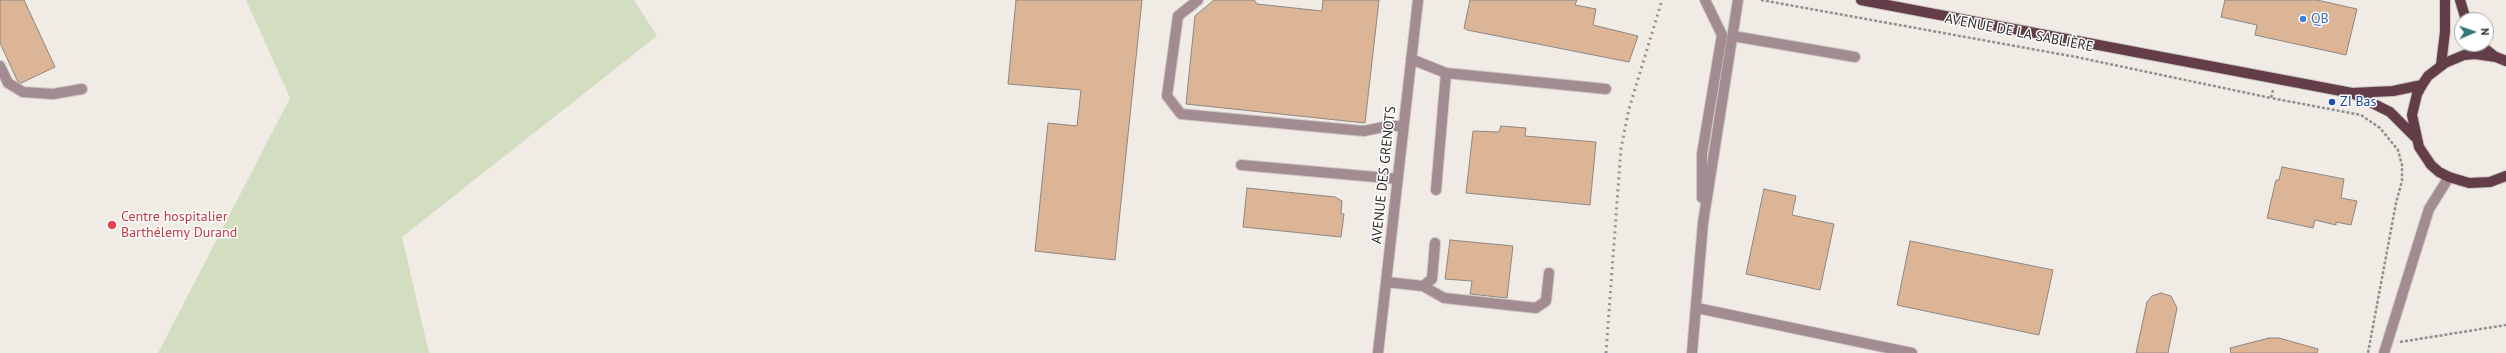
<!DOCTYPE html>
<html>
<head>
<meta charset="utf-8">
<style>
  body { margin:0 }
  #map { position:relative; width:2506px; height:353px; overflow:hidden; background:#f1ebe6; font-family:"PT Sans",sans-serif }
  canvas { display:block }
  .north { position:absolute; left:2454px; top:12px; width:40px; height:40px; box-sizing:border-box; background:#fff; border:1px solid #abaaa9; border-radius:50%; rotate:88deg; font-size:11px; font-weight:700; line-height:16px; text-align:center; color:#2c2a28 }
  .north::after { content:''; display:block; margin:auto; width:14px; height:18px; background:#317974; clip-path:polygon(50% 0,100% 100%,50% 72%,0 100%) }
</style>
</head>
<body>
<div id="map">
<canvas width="2506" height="353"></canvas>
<div class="north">N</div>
</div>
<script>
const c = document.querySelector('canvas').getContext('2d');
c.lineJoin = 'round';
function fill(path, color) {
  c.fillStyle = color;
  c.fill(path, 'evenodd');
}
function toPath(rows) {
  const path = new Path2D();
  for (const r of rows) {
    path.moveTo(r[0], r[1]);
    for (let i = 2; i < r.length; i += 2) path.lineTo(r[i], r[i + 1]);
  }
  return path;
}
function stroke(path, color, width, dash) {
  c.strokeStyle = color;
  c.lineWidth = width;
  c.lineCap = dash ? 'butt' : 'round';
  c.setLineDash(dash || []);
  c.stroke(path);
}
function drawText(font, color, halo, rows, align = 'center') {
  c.font = font + ' "PT Sans",sans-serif';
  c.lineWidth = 3;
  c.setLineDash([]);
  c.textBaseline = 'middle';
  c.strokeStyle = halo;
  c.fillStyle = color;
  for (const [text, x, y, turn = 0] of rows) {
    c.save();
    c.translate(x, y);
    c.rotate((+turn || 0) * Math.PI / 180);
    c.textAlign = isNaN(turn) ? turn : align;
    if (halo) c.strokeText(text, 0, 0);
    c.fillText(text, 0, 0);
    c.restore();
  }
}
fill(toPath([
  [246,0,634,0,657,36,402,237,429,353,158,353,290,98]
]), '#d3dec1');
const building = toPath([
  [0,0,24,0,55,67,21,83,18,82,0,43,0,0],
  [1016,0,1142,0,1115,260,1035,251,1048,123,1077,126,1081,90,1008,84,1016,0],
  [1214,0,1254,0,1257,4,1322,11,1323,0,1379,0,1365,123,1186,104,1195,16,1214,0],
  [1470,0,1577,0,1575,5,1596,9,1593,25,1638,36,1629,62,1467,30,1464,28,1470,0],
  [2225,0,2317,0,2357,9,2346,55,2255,35,2257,25,2221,17,2225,0],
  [1501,126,1526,128,1525,136,1596,142,1590,205,1466,193,1473,131,1499,132,1501,126],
  [2282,167,2344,179,2341,198,2357,201,2351,225,2336,222,2336,225,2315,220,2313,228,2267,218,2276,180,2279,180,2282,167],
  [1247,188,1335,197,1342,201,1341,214,1344,214,1341,237,1243,227,1247,188],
  [1764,189,1796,196,1792,215,1834,224,1820,290,1746,274,1764,189],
  [1450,240,1513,246,1507,298,1470,294,1472,281,1445,279,1450,240],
  [1910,241,2053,270,2039,335,1897,305,1910,241],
  [2161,293,2171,296,2177,308,2168,353,2136,353,2147,302,2152,296,2161,293],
  [2269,338,2279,338,2318,349,2317,353,2231,353,2230,348,2269,338]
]);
fill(building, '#dbb595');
stroke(building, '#8d8782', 1);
const minor = toPath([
  [1198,0,1178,16,1167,96,1181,114,1364,131,1388,126,1403,126],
  [1733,36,1855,57],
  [1411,59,1446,73,1606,89],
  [0,66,8,83,23,92,53,94,82,89],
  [1241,165,1398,179],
  [1436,190,1446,73],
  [1702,198,1702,154,1722,35,1705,0],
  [1386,282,1423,286,1432,279,1435,243],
  [1423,286,1444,298,1536,308,1546,301,1549,273],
  [1697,308,1912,353],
  [1378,353,1418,0],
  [1692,353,1703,223,1738,0],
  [2384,353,2429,209,2449,177]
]);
const major = toPath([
  [1861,0,2352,93,2390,112,2415,137],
  [2460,0,2466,20],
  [2479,44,2494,56],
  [2506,61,2496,57,2475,54,2464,55,2445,63,2428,76,2422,85,2417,94,2412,115,2419,147,2431,165,2439,172,2449,177,2469,183,2490,182,2506,176],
  [2441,65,2445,32,2445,0],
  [2352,93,2393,91,2422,85]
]);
stroke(minor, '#cec8c4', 12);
stroke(major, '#cec8c4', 12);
stroke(toPath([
  [1761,0,2076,57,2271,98],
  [2273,90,2271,98,2361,115,2380,128,2398,150,2402,165,2402,181,2396,203,2368,353],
  [2400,342,2506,325]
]), '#938f8c', 2.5, [3, 2]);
stroke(minor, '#a28c91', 10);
stroke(major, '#633e48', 10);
stroke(toPath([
  [1606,353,1621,148,1629,109,1662,0]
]), '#94908d', 3, [2, 4]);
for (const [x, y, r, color] of [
  [2303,19,4,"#3f7fe0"],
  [2332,102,4,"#1a4fb4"],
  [112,225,5,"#e0444e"]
]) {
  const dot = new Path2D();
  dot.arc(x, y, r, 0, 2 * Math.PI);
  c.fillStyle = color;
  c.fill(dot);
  stroke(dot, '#fff', 1.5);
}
drawText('14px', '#366cbe', '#fff', [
  ["QB",2311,19]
], 'left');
drawText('14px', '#2c2a28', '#fff', [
  ["AVENUE DE LA SABLIÈRE",2019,33,11],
  ["AVENUE DES GRENOTS",1384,175,-84]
]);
drawText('14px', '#164399', '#fff', [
  ["ZI Bas",2340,102]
], 'left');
drawText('14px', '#be3a42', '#fff', [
  ["Centre hospitalier",121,217],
  ["Barthélemy Durand",121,233]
], 'left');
</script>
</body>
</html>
